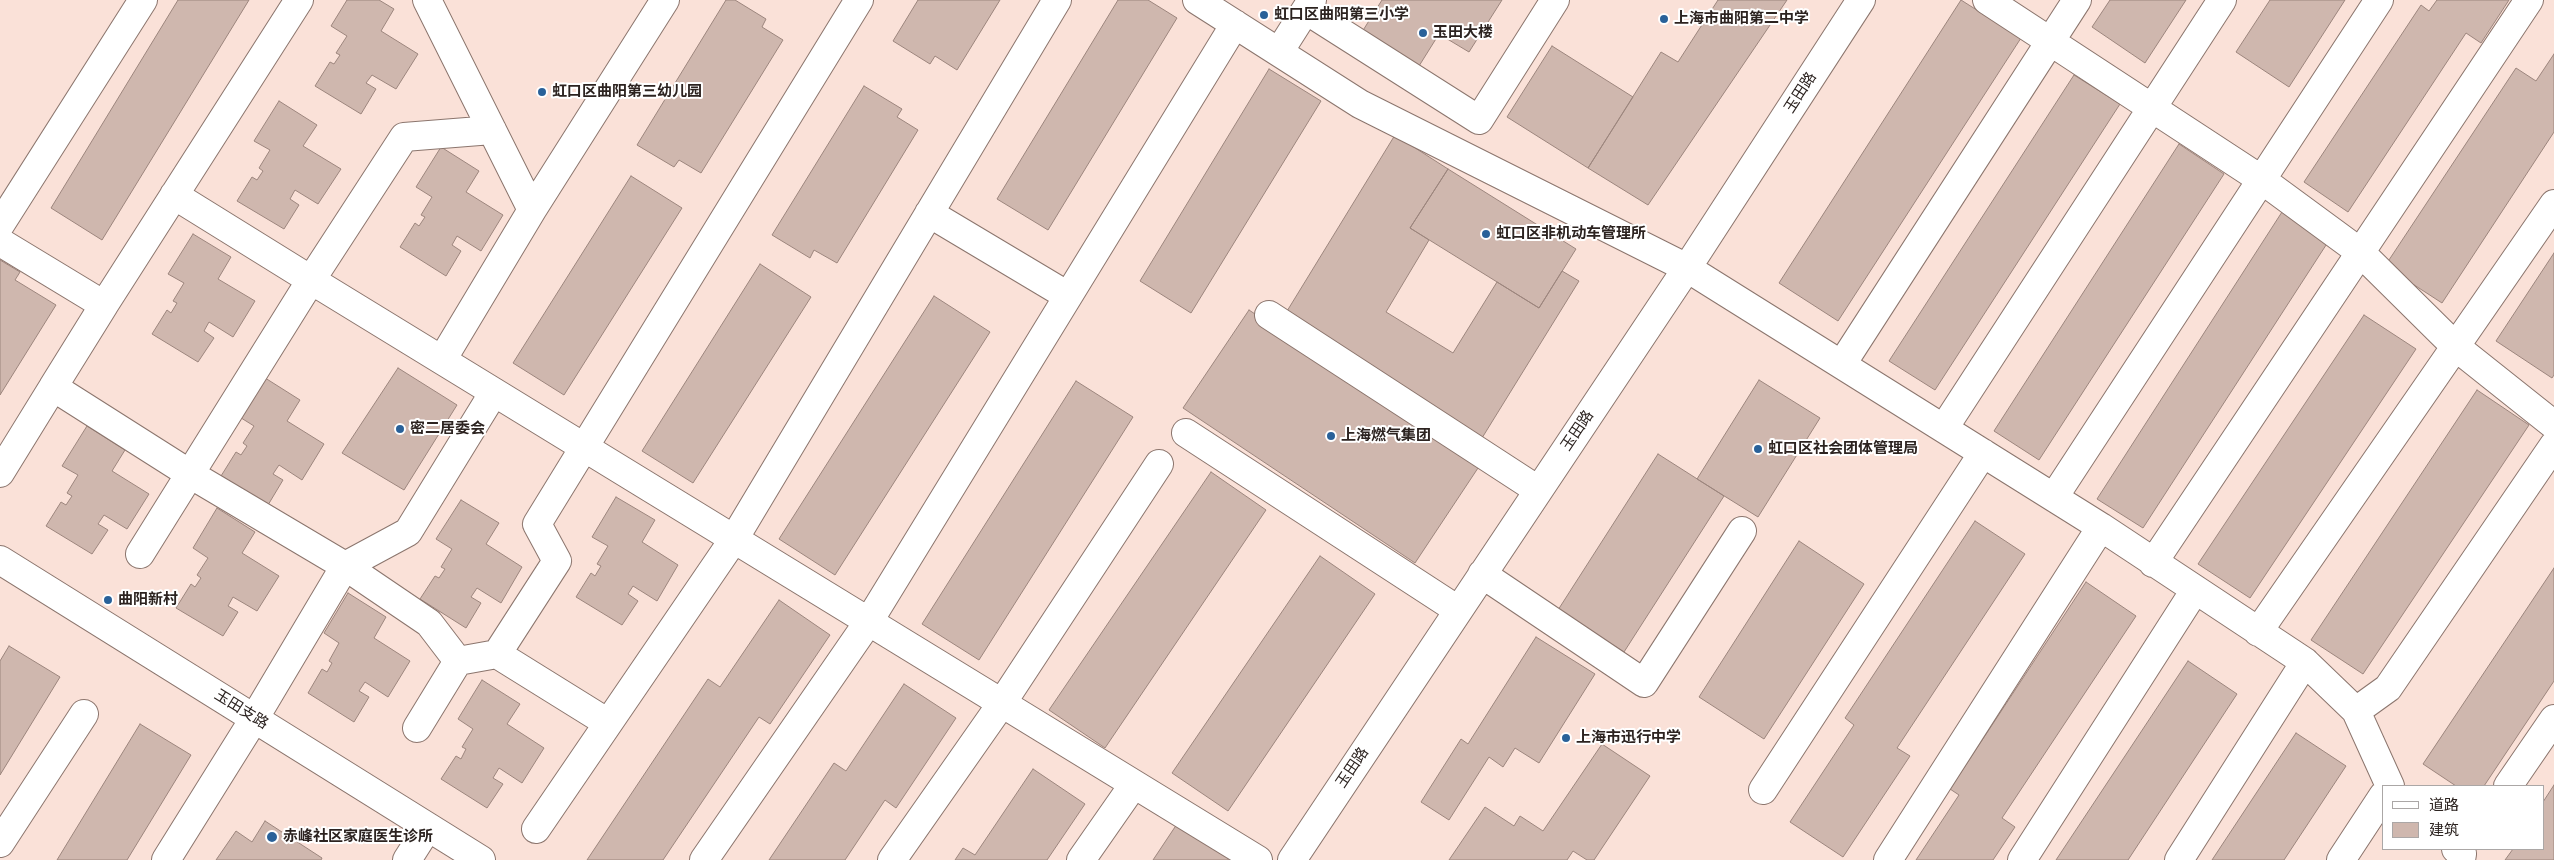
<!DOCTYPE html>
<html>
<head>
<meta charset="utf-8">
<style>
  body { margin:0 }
  #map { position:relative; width:2554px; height:860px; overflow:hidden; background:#fae1d8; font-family:Poppins,"Noto Sans SC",sans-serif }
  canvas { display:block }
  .legend { position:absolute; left:2382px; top:785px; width:162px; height:65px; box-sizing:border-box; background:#fff; border:1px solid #aba7a6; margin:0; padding:6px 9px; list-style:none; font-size:15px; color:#2c2320 }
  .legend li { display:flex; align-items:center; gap:10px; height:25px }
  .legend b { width:25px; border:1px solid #aba7a6 }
</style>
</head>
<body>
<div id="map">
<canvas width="2554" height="860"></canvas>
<ul class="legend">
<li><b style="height:6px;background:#fff"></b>道路</li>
<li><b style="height:14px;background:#cfb7ae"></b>建筑</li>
</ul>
</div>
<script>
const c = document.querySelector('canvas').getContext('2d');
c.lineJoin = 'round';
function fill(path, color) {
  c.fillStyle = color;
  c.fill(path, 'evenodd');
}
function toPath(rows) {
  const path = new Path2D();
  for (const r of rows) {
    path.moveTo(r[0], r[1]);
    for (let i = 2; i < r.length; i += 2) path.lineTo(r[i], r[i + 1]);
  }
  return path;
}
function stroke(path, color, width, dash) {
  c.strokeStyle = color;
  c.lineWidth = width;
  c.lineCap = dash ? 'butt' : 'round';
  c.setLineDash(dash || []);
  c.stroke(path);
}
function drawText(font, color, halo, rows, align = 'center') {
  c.font = font + ' Poppins,"Noto Sans SC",sans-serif';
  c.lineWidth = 4;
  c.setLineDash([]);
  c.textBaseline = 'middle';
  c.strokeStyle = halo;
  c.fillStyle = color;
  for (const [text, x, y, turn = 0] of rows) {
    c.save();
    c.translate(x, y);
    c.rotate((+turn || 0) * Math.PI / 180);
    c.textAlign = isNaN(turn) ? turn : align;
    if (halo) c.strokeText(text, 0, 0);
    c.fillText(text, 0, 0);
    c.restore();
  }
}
const building = toPath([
  [178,0,249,0,102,240,51,208,178,0],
  [347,0,379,0,394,9,381,31,418,54,396,89,372,75,366,83,376,89,361,114,315,86,330,62,334,64,340,55,336,53,347,36,331,26,347,0],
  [726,0,735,0,766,19,762,27,783,40,701,173,679,160,674,167,637,145,726,0],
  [918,0,1000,0,957,70,935,56,930,64,893,41,918,0],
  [1118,0,1148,0,1177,18,1048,230,997,199,1118,0],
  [1382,0,1502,0,1469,52,1439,34,1419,66,1362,32,1382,0],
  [1718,0,1787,0,1648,205,1588,168,1661,52,1678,62,1718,0],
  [1961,0,2021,38,1838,321,1779,283,1961,0],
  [2110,0,2186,0,2145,63,2092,27,2110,0],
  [2270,0,2345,0,2289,87,2236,52,2270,0],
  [2437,0,2509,0,2481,43,2466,33,2348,212,2304,182,2421,5,2429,11,2437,0],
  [1552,46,1633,97,1588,168,1507,117,1552,46],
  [2554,54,2554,132,2442,303,2385,266,2516,68,2536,81,2554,54],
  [1269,69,1321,101,1191,313,1140,281,1269,69],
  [2074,75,2120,104,1935,390,1889,361,2074,75],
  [864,86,902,109,897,117,918,130,837,263,814,250,810,258,772,235,864,86],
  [279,101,317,125,303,146,341,169,318,204,295,190,290,199,299,205,284,229,237,201,252,177,257,180,263,171,259,168,270,150,254,141,279,101],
  [1395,135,1448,169,1410,228,1429,240,1386,312,1453,353,1497,282,1539,308,1562,271,1579,281,1482,438,1284,316,1395,135],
  [2179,144,2224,174,2039,460,1994,431,2179,144],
  [441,147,479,171,466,192,503,215,481,251,457,236,452,245,461,251,446,276,400,247,415,223,419,226,425,217,421,215,432,197,416,187,441,147],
  [1448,169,1576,249,1539,308,1410,228,1448,169],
  [631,176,682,208,564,395,513,363,631,176],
  [2282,212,2328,242,2143,528,2097,499,2282,212],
  [193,234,231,257,218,279,255,301,233,337,209,322,204,331,214,338,198,362,152,334,167,310,171,313,177,303,173,301,184,283,168,274,193,234],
  [2554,253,2554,375,2552,378,2496,341,2554,253],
  [0,260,20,272,15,280,56,305,0,395,0,260],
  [760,264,811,297,693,483,642,451,760,264],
  [934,296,990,332,835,575,779,539,934,296],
  [1249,310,1480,465,1415,563,1183,408,1249,310],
  [2364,315,2416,349,2250,598,2198,564,2364,315],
  [398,368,457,405,404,490,342,453,398,368],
  [262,376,300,400,287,421,324,444,302,480,279,465,273,474,283,480,268,505,221,476,236,452,241,455,247,446,243,443,254,426,238,416,262,376],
  [1759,380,1820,418,1758,517,1697,479,1759,380],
  [1076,381,1133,417,979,660,922,624,1076,381],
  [2477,390,2529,425,2363,674,2311,640,2477,390],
  [87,426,125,450,112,471,149,494,127,529,104,515,98,524,108,530,92,554,46,526,61,502,66,505,72,496,67,493,78,475,62,466,87,426],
  [1658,454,1724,496,1624,652,1558,610,1658,454],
  [1211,472,1266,510,1105,748,1049,710,1211,472],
  [616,497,655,520,642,542,678,565,657,601,633,586,628,594,638,601,622,625,576,597,591,573,595,576,601,566,597,564,608,546,592,537,616,497],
  [461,500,499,523,486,544,522,567,501,603,477,588,471,597,481,603,466,628,420,599,435,576,439,578,445,569,441,567,452,549,436,539,461,500],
  [217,508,255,532,242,553,279,576,257,611,233,597,228,606,238,612,223,636,176,608,191,584,195,587,201,578,197,575,208,558,193,548,217,508],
  [1975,521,2025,554,1897,748,1910,756,1843,857,1790,822,1854,725,1845,718,1975,521],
  [1799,541,1864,584,1764,739,1699,697,1799,541],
  [1320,556,1375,594,1228,811,1172,773,1320,556],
  [2554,568,2554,681,2484,786,2456,786,2423,764,2554,568],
  [2086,582,2136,616,2002,818,2015,827,1993,860,1916,860,1959,795,1950,789,2086,582],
  [348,593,386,617,374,638,410,661,388,697,365,682,359,691,369,697,354,722,308,693,322,669,327,672,332,663,329,661,339,643,324,633,348,593],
  [779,600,830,635,770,724,759,717,663,860,587,860,708,679,720,687,779,600],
  [1536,637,1595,674,1539,763,1515,748,1503,767,1489,757,1449,820,1421,802,1461,739,1468,744,1536,637],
  [9,646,60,677,0,775,0,661,9,646],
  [2188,661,2237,694,2128,860,2056,860,2188,661],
  [482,680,520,704,507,724,544,748,522,783,499,768,493,778,503,784,487,808,441,779,456,756,461,759,466,749,462,747,473,729,458,719,482,680],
  [904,684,956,718,896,808,885,800,845,860,769,860,834,763,846,771,904,684],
  [140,724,191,755,127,860,57,860,140,724],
  [2296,733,2346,766,2284,860,2212,860,2296,733],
  [1602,744,1650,776,1594,860,1587,860,1573,851,1567,860,1449,860,1485,807,1514,826,1520,816,1543,831,1602,744],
  [1033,769,1085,804,1047,860,955,860,963,848,975,855,1033,769],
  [2554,785,2554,860,2505,860,2513,849,2543,849,2543,802,2554,785],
  [265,821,322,858,321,860,216,860,236,831,252,842,265,821],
  [1177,824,1229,858,1228,860,1153,860,1177,824]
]);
fill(building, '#cfb7ae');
stroke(building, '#9c857d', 1);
const minor = toPath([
  [427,0,532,210,665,0],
  [1197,0,1360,104,1687,268,2101,527,2305,662,2356,711,2390,786],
  [1987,0,2262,180,2360,252,2456,347,2554,425],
  [1306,10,1479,120,1555,0],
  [1279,52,1312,0],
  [174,195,311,280,404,137,492,130],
  [929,213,1068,296],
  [0,225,143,0],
  [0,242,104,305,299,0],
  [104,305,53,387,190,474,345,566,429,623,458,661],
  [1269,315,1538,490],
  [442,360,532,210],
  [1842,364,2077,0],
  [1944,428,2222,0],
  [1186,433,1458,610],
  [0,473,53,387],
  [2054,497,2379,0],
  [140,554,311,280,1258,860],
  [0,560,481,860],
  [2153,563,2529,0],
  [1482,574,1644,683,1742,531],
  [2258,632,2554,204],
  [497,654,608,723],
  [2356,711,2388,688,2554,445],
  [417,728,458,661,497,654,557,561,537,524,859,0],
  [2508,786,2554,719],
  [1763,790,1983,453],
  [536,829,734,539,1057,0],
  [0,843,84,714],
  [2456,849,2462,854,2461,860],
  [166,860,254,719,345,566,408,532,494,392],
  [407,860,428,827],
  [704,860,869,621,1235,24],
  [892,860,1002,703,1159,464],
  [1081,860,1134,784],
  [1292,860,1687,268,1861,0],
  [1888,860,2101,527],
  [2022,860,2195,590],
  [2179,860,2305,662],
  [2341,860,2383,796]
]);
stroke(minor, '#8b756d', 30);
stroke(minor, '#fff', 28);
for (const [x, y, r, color] of [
  [1264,15,5,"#296199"],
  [1664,19,5,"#296199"],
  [1423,33,5,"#296199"],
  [542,92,5,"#296199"],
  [1486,234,5,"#296199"],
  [400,429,5,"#296199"],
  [1331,436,5,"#296199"],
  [1758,449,5,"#296199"],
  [108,600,5,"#296199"],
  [1566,738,5,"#296199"],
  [272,837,6,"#296199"]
]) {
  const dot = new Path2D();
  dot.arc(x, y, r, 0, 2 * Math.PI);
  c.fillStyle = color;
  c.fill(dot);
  stroke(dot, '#fff', 2);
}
drawText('bold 15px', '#2c2320', '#fff', [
  ["虹口区曲阳第三小学",1274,15],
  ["上海市曲阳第二中学",1674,19],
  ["玉田大楼",1433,33],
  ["虹口区曲阳第三幼儿园",552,92],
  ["虹口区非机动车管理所",1496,234],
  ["密二居委会",410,429],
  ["上海燃气集团",1341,436],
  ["虹口区社会团体管理局",1768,449],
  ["曲阳新村",118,600],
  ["上海市迅行中学",1576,738],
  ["赤峰社区家庭医生诊所",283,837]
], 'left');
drawText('15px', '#2c2320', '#fff', [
  ["玉田路",1801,93,-57],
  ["玉田路",1578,431,-56],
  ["玉田支路",241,710,32],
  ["玉田路",1353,768,-56]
]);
</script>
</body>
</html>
